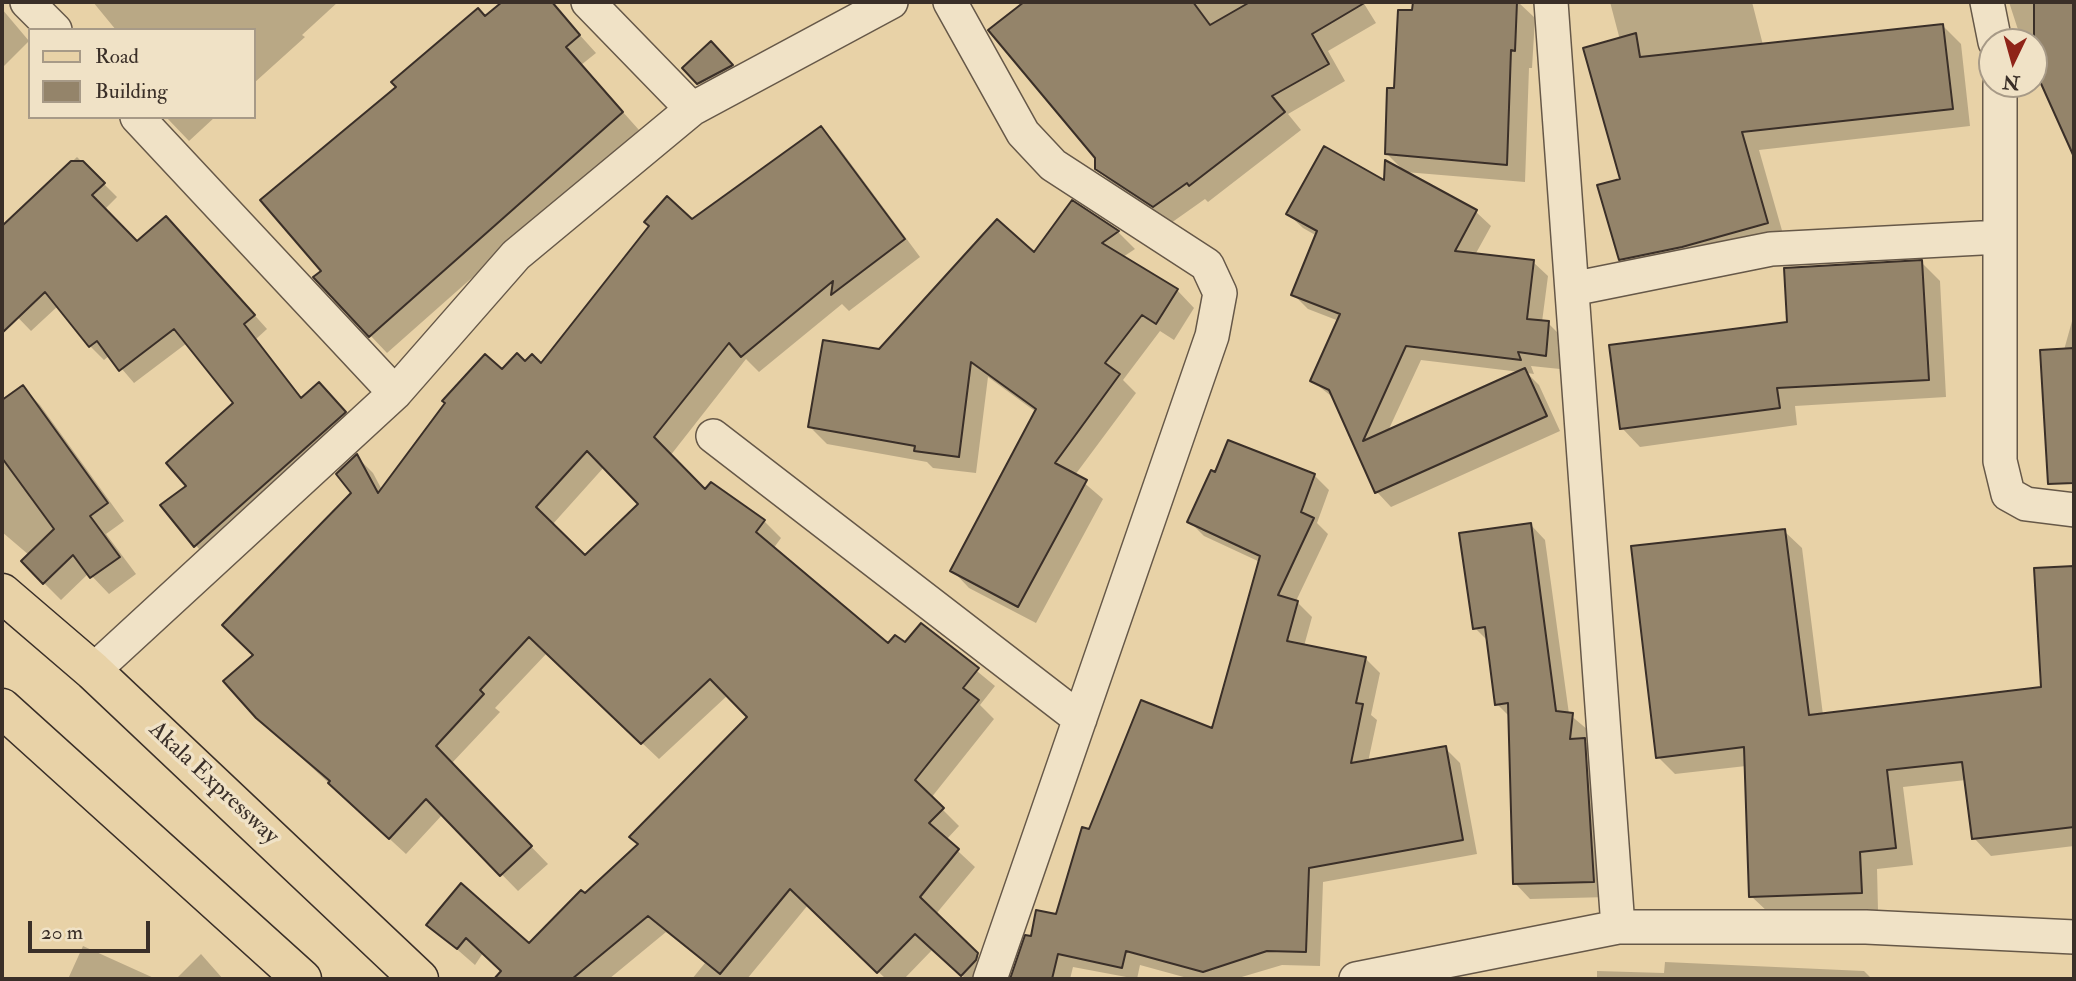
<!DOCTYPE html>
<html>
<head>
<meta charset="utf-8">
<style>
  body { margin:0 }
  #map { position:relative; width:2076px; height:981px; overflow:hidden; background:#e8d2a7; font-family:"IM FELL Double Pica",serif }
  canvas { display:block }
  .frame { position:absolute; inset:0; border:4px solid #3a2f28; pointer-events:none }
  .legend { position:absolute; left:28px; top:28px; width:228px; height:91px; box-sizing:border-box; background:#f0e2c6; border:2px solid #a79a87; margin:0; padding:9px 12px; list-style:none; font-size:21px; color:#3a2f28 }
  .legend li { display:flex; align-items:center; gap:14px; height:35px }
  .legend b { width:35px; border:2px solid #a79a87 }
  .north { position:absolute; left:1978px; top:28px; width:70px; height:70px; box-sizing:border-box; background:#f0e2c6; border:2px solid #a79a87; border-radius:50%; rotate:185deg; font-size:19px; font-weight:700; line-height:28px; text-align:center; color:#3a2f28 }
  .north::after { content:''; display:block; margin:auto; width:24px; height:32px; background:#8f2418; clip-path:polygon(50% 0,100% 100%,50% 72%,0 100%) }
  .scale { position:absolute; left:28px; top:921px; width:122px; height:32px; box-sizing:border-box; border:4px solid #3a2f28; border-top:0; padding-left:9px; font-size:21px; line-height:24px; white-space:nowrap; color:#3a2f28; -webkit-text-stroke:5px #f0e2c6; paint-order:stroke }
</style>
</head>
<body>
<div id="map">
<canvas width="2076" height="981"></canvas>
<div class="frame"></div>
<ul class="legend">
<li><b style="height:9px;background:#e8d2a7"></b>Road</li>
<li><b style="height:19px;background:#94846a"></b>Building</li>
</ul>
<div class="north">N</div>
<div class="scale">20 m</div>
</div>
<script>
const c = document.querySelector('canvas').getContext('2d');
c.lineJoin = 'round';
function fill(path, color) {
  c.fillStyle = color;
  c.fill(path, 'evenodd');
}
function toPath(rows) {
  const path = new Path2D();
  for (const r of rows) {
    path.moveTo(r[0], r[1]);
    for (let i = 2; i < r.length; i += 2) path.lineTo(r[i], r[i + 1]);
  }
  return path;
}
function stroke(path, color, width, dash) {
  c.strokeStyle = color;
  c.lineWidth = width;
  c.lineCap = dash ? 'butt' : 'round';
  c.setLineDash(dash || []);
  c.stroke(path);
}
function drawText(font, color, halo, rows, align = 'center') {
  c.font = font + ' "IM FELL Double Pica",serif';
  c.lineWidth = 7;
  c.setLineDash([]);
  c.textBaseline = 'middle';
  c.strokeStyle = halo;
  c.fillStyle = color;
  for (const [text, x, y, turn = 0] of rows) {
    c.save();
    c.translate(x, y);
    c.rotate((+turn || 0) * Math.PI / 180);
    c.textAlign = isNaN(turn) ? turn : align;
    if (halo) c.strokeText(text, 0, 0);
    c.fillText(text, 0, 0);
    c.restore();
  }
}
fill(toPath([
  [93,2,338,2,302,35,305,37,254,83,254,30,116,30],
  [504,2,524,2,533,11,543,2,550,2,596,53,581,65,639,130,387,353,316,278,323,271,485,18],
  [1026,2,1069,2,1078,12,1094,2,1363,2,1376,23,1328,51,1345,81,1288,114,1301,130,1208,202,1205,199,1171,223,1115,186,1097,169,1096,158,991,31],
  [1414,2,1518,2,1535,18,1532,68,1529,68,1525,182,1405,172,1387,154],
  [1610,2,1752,2,1763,45,1943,26,1961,44,1970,126,1759,150,1785,241,1639,277,1621,259,1620,40],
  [2009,2,2074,2,2074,136,2061,122,2034,67,2034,42,2022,42],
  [2,9,29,41,2,68],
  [711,43,737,72,705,89,684,68],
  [166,117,215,117,189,141],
  [821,128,837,145,920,257,849,311,842,304,759,372,746,359,670,456,706,492,764,521,781,538,773,549,889,646,906,645,921,625,995,686,980,705,994,719,931,798,959,826,946,840,975,867,936,914,994,972,991,979,966,979,933,949,904,979,886,979,808,905,747,979,692,979,705,963,666,932,609,979,511,979,483,953,475,965,428,924,529,945,640,845,750,717,728,695,659,759,547,653,495,708,500,712,451,764,548,864,518,891,443,814,406,854,257,717,255,655,354,494,357,457,373,473,382,490,502,372,526,364,541,365,692,221],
  [605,466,641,504,585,557,552,525],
  [77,157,117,197,104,210,137,244,180,232,267,329,256,339,303,399,332,398,358,427,208,560,163,505,189,486,235,403,187,343,134,383,110,355,104,360,90,346,58,306,31,331,2,301,2,229],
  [1386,183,1476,212,1491,226,1475,255,1533,262,1548,276,1542,322,1548,323,1563,338,1560,369,1531,366,1534,374,1527,373,1539,385,1560,431,1391,507,1377,492,1335,399,1312,381,1339,321,1308,309,1293,294,1317,236,1303,228,1288,214],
  [1421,360,1520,372,1388,431],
  [1073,203,1118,232,1135,249,1123,257,1177,290,1194,308,1174,340,1160,331,1123,380,1136,393,1075,475,1103,499,1036,623,969,588,952,570,1036,412,988,377,976,473,933,468,927,462,827,444,810,427,880,351,1034,255],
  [1921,262,1940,281,1946,397,1795,406,1797,425,1640,447,1622,428,1789,323],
  [2074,314,2074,482,2066,483,2064,350],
  [23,388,40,405,124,521,106,534,136,574,109,594,89,573,61,600,44,583,29,555,2,532,2,403],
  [1314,475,1329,490,1317,523,1328,534,1296,601,1312,617,1304,646,1365,658,1380,673,1371,715,1377,720,1368,762,1445,748,1460,763,1477,854,1323,882,1320,966,1282,965,1235,979,1191,979,1140,965,1137,979,1073,967,1070,979,1012,979,1027,937,1032,939,1057,916,1090,832,1213,731,1260,562,1204,536,1189,521],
  [1530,524,1545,540,1569,714,1588,730,1586,742,1600,756,1609,897,1530,899,1515,883,1511,718,1497,704,1489,642,1475,628],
  [1784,531,1802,548,1823,715,2043,689,2074,564,2074,846,1991,856,1974,838,1966,780,1903,787,1913,865,1877,869,1878,910,1769,913,1751,896,1746,766,1675,774,1658,757],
  [83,946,156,979,68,979],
  [201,954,223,979,176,979],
  [1665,962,1864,971,1872,979,1597,979,1597,971,1664,973]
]), '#0003');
const building = toPath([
  [502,2,552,2,580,35,566,47,623,112,369,337,313,277,321,271,260,200,396,87,391,82,478,8,485,16,502,2],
  [1024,2,1193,2,1210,25,1250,2,1366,2,1312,34,1329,64,1272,96,1285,112,1189,186,1187,183,1153,207,1095,169,1095,158,988,30,1024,2],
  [1413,2,1517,2,1515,51,1511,50,1507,165,1385,154,1387,88,1394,88,1398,10,1412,10,1413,2],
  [2034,2,2074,2,2074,157,2034,68,2034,2],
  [1943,24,1953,109,1742,132,1768,223,1682,247,1619,260,1597,185,1620,179,1583,48,1636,33,1640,57,1943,24],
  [711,41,733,65,697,84,682,68,711,41],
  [821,126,905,239,831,295,833,281,741,357,729,343,654,437,705,489,711,482,765,520,756,532,888,643,895,635,905,642,921,623,979,668,963,688,979,700,915,780,944,808,929,823,959,849,920,897,978,953,976,960,961,976,915,934,877,973,790,889,720,974,648,916,572,979,494,979,501,971,466,938,457,949,426,925,461,883,529,943,581,890,585,893,638,844,629,837,747,717,710,679,641,744,529,637,480,690,484,694,436,746,532,846,500,876,426,799,389,839,328,783,330,781,256,718,223,681,253,655,222,625,351,493,336,474,357,454,378,493,445,403,442,401,485,354,502,369,517,353,525,361,532,354,541,363,649,226,644,222,667,196,692,219,821,126],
  [587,451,638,504,585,555,536,507,587,451],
  [1324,146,1384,180,1385,160,1477,210,1455,251,1534,260,1527,319,1549,321,1546,356,1518,352,1521,360,1406,346,1363,441,1525,368,1547,416,1375,493,1329,390,1310,381,1340,314,1291,295,1317,231,1286,214,1324,146],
  [71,161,83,161,105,183,92,195,137,241,166,216,255,315,244,324,301,398,319,382,346,412,194,547,160,505,186,486,166,463,233,403,174,329,119,371,97,341,89,347,45,292,2,333,2,226,71,161],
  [1072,200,1119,231,1102,243,1178,289,1156,324,1142,315,1105,363,1120,374,1055,463,1087,480,1018,607,950,571,1036,409,971,362,959,457,914,451,915,446,808,427,823,340,879,349,997,219,1034,252,1072,200],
  [1922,260,1929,380,1777,388,1780,408,1620,429,1609,345,1787,322,1784,268,1922,260],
  [2074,348,2074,483,2048,484,2040,350,2074,348],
  [23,385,108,503,90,516,120,557,90,578,73,555,43,584,21,561,54,529,2,458,2,400,23,385],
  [1228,440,1315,474,1301,512,1314,518,1278,595,1298,601,1287,641,1366,657,1356,703,1363,704,1351,763,1446,746,1463,840,1309,868,1306,952,1267,951,1203,972,1126,951,1122,968,1058,954,1052,979,1010,979,1025,935,1031,936,1036,910,1056,914,1082,827,1089,829,1141,700,1212,728,1260,556,1187,522,1211,470,1215,472,1228,440],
  [1531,523,1556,711,1573,713,1570,739,1585,738,1594,882,1513,884,1508,703,1495,705,1485,627,1473,629,1459,533,1531,523],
  [1785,529,1809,715,2041,687,2034,568,2074,566,2074,827,1972,839,1962,762,1887,770,1896,848,1860,852,1862,893,1749,897,1744,747,1656,758,1631,546,1785,529]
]);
fill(building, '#94846a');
stroke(building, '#3a2f28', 2);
const minor = toPath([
  [27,2,55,30],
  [588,2,692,109],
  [950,2,1023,133,1053,165,1207,265,1220,293,1212,336,990,979],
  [1551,2,1618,927],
  [1987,2,1995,42],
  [2000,84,2000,461,2008,494,2026,504,2074,510],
  [137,117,395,393],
  [1572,289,1771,249,2000,237],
  [713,436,1080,719],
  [93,671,395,393,516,255,692,109,891,2],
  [1356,979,1618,927,1866,927,2074,937]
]);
const primary = toPath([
  [2,593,93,671,419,979],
  [2,708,302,979]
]);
stroke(minor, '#665848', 36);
stroke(primary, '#3a2f28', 41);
stroke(minor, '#f0e2c6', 33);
stroke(primary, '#e8d2a7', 38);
drawText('24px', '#3a2f28', '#f0e2c6', [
  ["Akala Expressway",213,784,43]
]);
</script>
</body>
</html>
